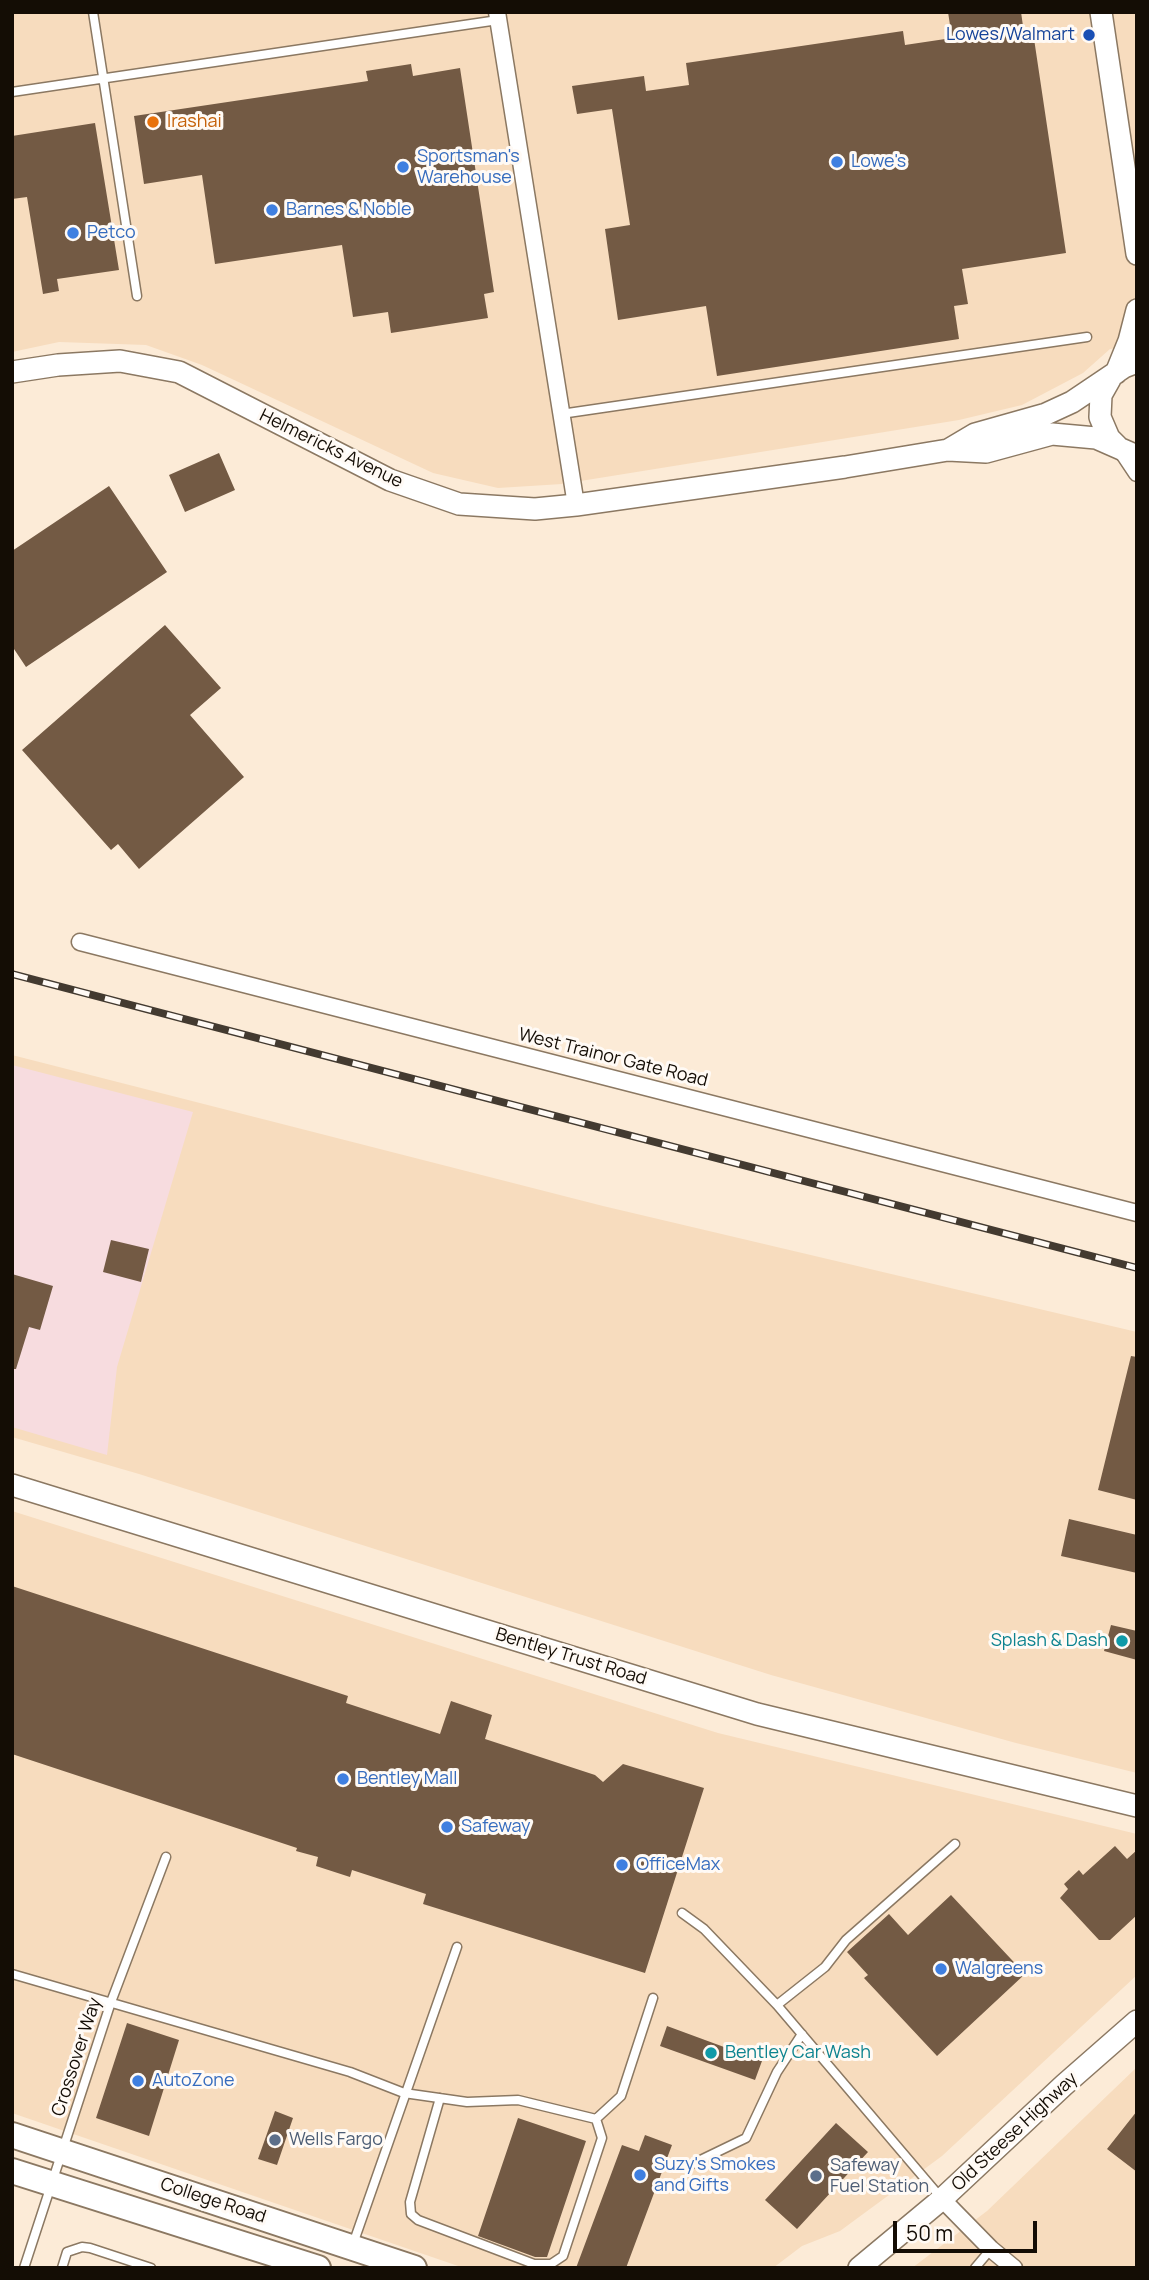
<!DOCTYPE html>
<html>
<head>
<meta charset="utf-8">
<style>
  body { margin:0 }
  #map { position:relative; width:1149px; height:2280px; overflow:hidden; background:#fcebd7; font-family:Manrope,sans-serif }
  canvas { display:block }
  .frame { position:absolute; inset:0; border:14px solid #140d05; pointer-events:none }
  .scale { position:absolute; left:893px; top:2221px; width:144px; height:32px; box-sizing:border-box; border:4px solid #140d05; border-top:0; padding-left:9px; font-size:21px; line-height:24px; white-space:nowrap; color:#140d05; -webkit-text-stroke:5px #fffaf5; paint-order:stroke }
</style>
</head>
<body>
<div id="map">
<canvas width="1149" height="2280"></canvas>
<div class="frame"></div>
<div class="scale">50 m</div>
</div>
<script>
const c = document.querySelector('canvas').getContext('2d');
c.lineJoin = 'round';
function fill(path, color) {
  c.fillStyle = color;
  c.fill(path, 'evenodd');
}
function toPath(rows) {
  const path = new Path2D();
  for (const r of rows) {
    path.moveTo(r[0], r[1]);
    for (let i = 2; i < r.length; i += 2) path.lineTo(r[i], r[i + 1]);
  }
  return path;
}
function stroke(path, color, width, dash) {
  c.strokeStyle = color;
  c.lineWidth = width;
  c.lineCap = dash ? 'butt' : 'round';
  c.setLineDash(dash || []);
  c.stroke(path);
}
function drawText(font, color, halo, rows, align = 'center') {
  c.font = font + ' Manrope,sans-serif';
  c.lineWidth = 6;
  c.setLineDash([]);
  c.textBaseline = 'middle';
  c.strokeStyle = halo;
  c.fillStyle = color;
  for (const [text, x, y, turn = 0] of rows) {
    c.save();
    c.translate(x, y);
    c.rotate((+turn || 0) * Math.PI / 180);
    c.textAlign = isNaN(turn) ? turn : align;
    if (halo) c.strokeText(text, 0, 0);
    c.fillText(text, 0, 0);
    c.restore();
  }
}
fill(toPath([
  [12,12,1137,12,1137,346,1110,349,1083,373,1022,405,959,420,562,484,498,488,433,473,202,365,146,345,59,342,12,352],
  [12,1055,603,1206,1137,1332,1137,1773,1016,1743,771,1675,139,1474,12,1437],
  [12,1511,718,1733,1137,1834,1137,1975,942,2156,840,2231,802,2246,773,2268,464,2268,12,2113],
  [1137,2067,1137,2268,912,2268,987,2211]
]), '#f7dcbe');
fill(toPath([
  [12,1065,193,1112,117,1367,107,1455,12,1427]
]), '#f7dcdf');
fill(toPath([
  [948,12,1021,12,1024,33,1033,32,1066,253,962,269,968,304,954,306,959,339,717,376,706,306,618,320,605,229,630,225,612,109,577,114,572,86,644,76,646,91,689,85,686,63,903,31,905,45,952,38],
  [411,64,413,76,460,68,494,292,484,294,488,318,391,333,388,312,353,317,342,245,215,264,202,175,144,184,134,116,368,81,366,71],
  [95,123,119,270,57,279,59,291,43,294,27,197,12,199,12,136],
  [219,453,235,490,185,512,169,475],
  [109,486,167,572,26,667,12,646,12,551],
  [165,625,221,688,190,715,244,777,139,869,118,844,111,850,22,750],
  [111,1240,149,1249,141,1282,103,1272],
  [12,1274,53,1286,40,1330,29,1327,16,1369,12,1369],
  [1131,1356,1137,1357,1137,1500,1098,1490],
  [1069,1519,1137,1535,1137,1573,1061,1556],
  [12,1586,348,1696,346,1703,440,1734,451,1701,492,1715,485,1739,595,1775,603,1782,623,1764,704,1788,645,1973,423,1904,426,1894,352,1870,350,1877,316,1866,318,1857,296,1851,297,1848,12,1754],
  [1111,1625,1137,1631,1137,1660,1104,1651],
  [1115,1846,1127,1859,1137,1850,1137,1915,1110,1940,1099,1940,1060,1898,1068,1889,1064,1884,1079,1870,1083,1875],
  [951,1895,1025,1974,937,2056,864,1978,868,1975,847,1952,889,1914,908,1935],
  [127,2023,179,2040,149,2136,96,2118],
  [667,2026,762,2061,755,2080,660,2046],
  [275,2111,293,2118,277,2165,258,2159],
  [1137,2111,1137,2172,1107,2149],
  [518,2118,586,2141,547,2257,535,2257,478,2236],
  [836,2123,868,2152,797,2229,765,2200],
  [645,2135,672,2145,626,2268,576,2268,622,2145,639,2151]
]), '#735a44');
const lane = toPath([
  [93,12,137,296],
  [12,92,498,20],
  [561,414,1087,337],
  [682,1913,704,1929,777,2005,942,2199],
  [12,1974,350,2072,404,2093,467,2102,518,2100,596,2119,621,2096,653,1998],
  [777,2005,825,1967,846,1940,955,1844],
  [440,2098,410,2202,411,2214,418,2220,534,2264,551,2264,563,2256,602,2138,596,2119],
  [688,2166,746,2138,777,2072,802,2034],
  [353,2244,457,1947],
  [24,2268,111,2002,166,1857],
  [62,2268,67,2252,82,2247,90,2248,151,2268],
  [975,2268,991,2249]
]);
const street = toPath([
  [497,12,576,505],
  [1121,449,1137,473],
  [80,942,1137,1213],
  [942,2199,991,2249,1014,2268]
]);
const secondary = toPath([
  [1101,12,1137,254],
  [12,372,58,365,120,361,179,372,390,480,459,504,535,509,576,505,845,467,948,450,986,452,1052,434,1096,438,1137,456],
  [1116,373,1129,341,1137,310],
  [1110,379,1101,395,1100,417,1109,438,1117,446],
  [948,450,975,434,1046,414,1072,402,1124,367,1137,362],
  [12,1485,757,1714,1137,1806],
  [859,2268,942,2199,1064,2085,1137,2021]
]);
const primary = toPath([
  [12,2135,414,2268],
  [12,2171,318,2268]
]);
stroke(lane, '#8b7862', 11);
stroke(street, '#8b7862', 19);
stroke(secondary, '#8b7862', 24);
stroke(primary, '#8b7862', 28);
stroke(lane, '#fff', 8);
stroke(street, '#fff', 16);
stroke(secondary, '#fff', 21);
stroke(primary, '#fff', 24);
const rail = toPath([
  [12,974,1137,1268]
]);
stroke(rail, '#433a30', 8);
stroke(rail, '#fffaf5', 5, [16]);
for (const [x, y, r, color] of [
  [1089,35,7,"#1a4fb4"],
  [153,122,7,"#e8710a"],
  [837,162,7,"#3f7fe0"],
  [403,167,7,"#3f7fe0"],
  [272,210,7,"#3f7fe0"],
  [73,233,7,"#3f7fe0"],
  [1122,1641,7,"#0f9aa8"],
  [343,1779,7,"#3f7fe0"],
  [447,1827,7,"#3f7fe0"],
  [622,1865,7,"#3f7fe0"],
  [941,1969,7,"#3f7fe0"],
  [711,2053,7,"#0f9aa8"],
  [138,2081,7,"#3f7fe0"],
  [275,2140,7,"#5c6f8a"],
  [640,2175,7,"#3f7fe0"],
  [816,2176,7,"#5c6f8a"]
]) {
  const dot = new Path2D();
  dot.arc(x, y, r, 0, 2 * Math.PI);
  c.fillStyle = color;
  c.fill(dot);
  stroke(dot, '#fffaf5', 2.5);
}
drawText('18px', '#164399', '#fffaf5', [
  ["Lowes/Walmart",1075,35]
], 'right');
drawText('18px', '#c56008', '#fffaf5', [
  ["Irashai",167,122]
], 'left');
drawText('18px', '#366cbe', '#fffaf5', [
  ["Sportsman's",417,157],
  ["Warehouse",417,178],
  ["Lowe's",851,162],
  ["Barnes & Noble",286,210],
  ["Petco",87,233],
  ["Bentley Mall",357,1779],
  ["Safeway",461,1827],
  ["OfficeMax",636,1865],
  ["Walgreens",955,1969],
  ["AutoZone",152,2081],
  ["Suzy's Smokes",654,2165],
  ["and Gifts",654,2186]
], 'left');
drawText('18px', '#140d05', '#fffaf5', [
  ["Helmericks Avenue",331,449,26],
  ["West Trainor Gate Road",613,1058,14],
  ["Bentley Trust Road",571,1657,17],
  ["Crossover Way",77,2057,-72],
  ["Old Steese Highway",1015,2132,-43],
  ["College Road",213,2201,18]
]);
drawText('18px', '#0d838f', '#fffaf5', [
  ["Splash & Dash",1108,1641],
  ["Bentley Car Wash",725,2053,"left"]
], 'right');
drawText('18px', '#4e5e75', '#fffaf5', [
  ["Wells Fargo",289,2140],
  ["Safeway",830,2166],
  ["Fuel Station",830,2187]
], 'left');
</script>
</body>
</html>
